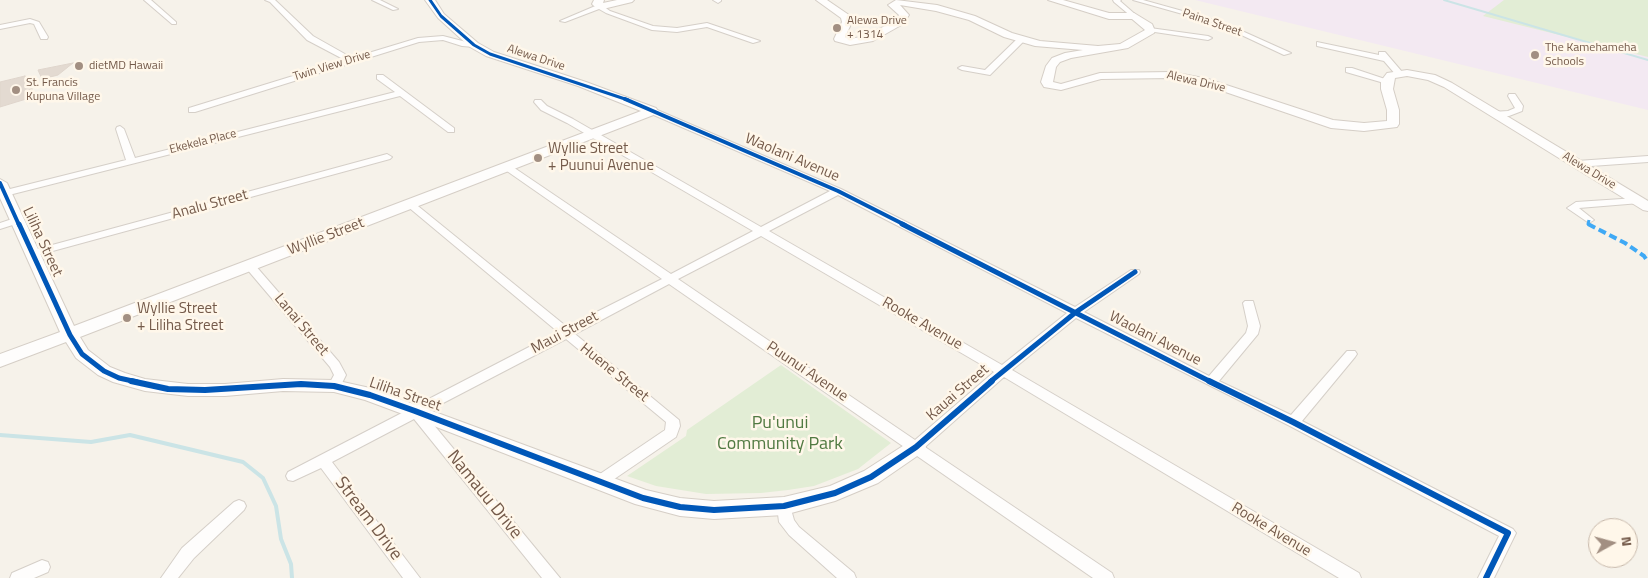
<!DOCTYPE html>
<html>
<head>
<meta charset="utf-8">
<style>
  body { margin:0 }
  #map { position:relative; width:1648px; height:578px; overflow:hidden; background:#f6f2ea; font-family:"Titillium Web",sans-serif }
  canvas { display:block }
  .north { position:absolute; left:1588px; top:518px; width:50px; height:50px; box-sizing:border-box; background:#fff7ea; border:1px solid #c7b8aa; border-radius:50%; rotate:83deg; font-size:14px; font-weight:700; line-height:20px; text-align:center; color:#745a4a }
  .north::after { content:''; display:block; margin:auto; width:18px; height:22px; background:#a28f82; clip-path:polygon(50% 0,100% 100%,50% 72%,0 100%) }
</style>
</head>
<body>
<div id="map">
<canvas width="1648" height="578"></canvas>
<div class="north">N</div>
</div>
<script>
const c = document.querySelector('canvas').getContext('2d');
c.lineJoin = 'round';
function fill(path, color) {
  c.fillStyle = color;
  c.fill(path, 'evenodd');
}
function toPath(rows) {
  const path = new Path2D();
  for (const r of rows) {
    path.moveTo(r[0], r[1]);
    for (let i = 2; i < r.length; i += 2) path.lineTo(r[i], r[i + 1]);
  }
  return path;
}
function stroke(path, color, width, dash) {
  c.strokeStyle = color;
  c.lineWidth = width;
  c.lineCap = dash ? 'butt' : 'round';
  c.setLineDash(dash || []);
  c.stroke(path);
}
function drawText(font, color, halo, rows, align = 'center') {
  c.font = font + ' "Titillium Web",sans-serif';
  c.lineWidth = 5;
  c.setLineDash([]);
  c.textBaseline = 'middle';
  c.strokeStyle = halo;
  c.fillStyle = color;
  for (const [text, x, y, turn = 0] of rows) {
    c.save();
    c.translate(x, y);
    c.rotate((+turn || 0) * Math.PI / 180);
    c.textAlign = isNaN(turn) ? turn : align;
    if (halo) c.strokeText(text, 0, 0);
    c.fillText(text, 0, 0);
    c.restore();
  }
}
fill(toPath([
  [1195,0,1648,0,1648,110]
]), '#f3e9f2');
fill(toPath([
  [1504,0,1648,0,1648,57,1483,16],
  [781,365,891,443,858,469,814,486,788,490,761,493,706,494,656,486,627,476,686,436,687,430]
]), '#e2edd5');
stroke(toPath([
  [1444,0,1648,60]
]), '#cbe4e6', 2);
stroke(toPath([
  [0,435,91,442,130,435,243,462,263,478,276,506,281,539,291,564,292,578]
]), '#cbe4e6', 4);
const building = toPath([
  [73,63,58,75,42,79,38,70,73,63],
  [25,76,36,96,0,107,0,82,25,76]
]);
fill(building, '#e3dad1');
stroke(building, '#dfd5cc', 1);
const street = toPath([
  [144,0,151,0,176,22,176,24,172,24,144,0],
  [265,0,275,0,313,36,352,58,418,38,443,36,478,45,474,47,462,46,443,40,419,42,195,112,189,112,189,108,345,60,307,40,270,2,265,0],
  [372,0,380,0,398,9,393,10,372,0],
  [713,0,721,0,721,1,718,3,713,0],
  [1113,0,1121,0,1120,1,1136,15,1136,17,1132,17,1114,2,1113,0],
  [1133,0,1143,0,1222,22,1291,53,1284,55,1218,24,1133,0],
  [600,4,610,11,653,26,677,28,707,23,760,41,753,43,707,27,677,32,652,30,606,13,599,9,565,22,560,21,600,4],
  [30,19,39,22,48,37,47,39,41,39,34,24,30,23,0,29,0,25,30,19],
  [1150,28,1208,36,1212,38,1208,40,1148,31,1147,30,1150,28],
  [1018,38,1025,40,990,75,962,70,958,68,962,66,985,70,1018,38],
  [1317,42,1379,55,1379,52,1385,52,1403,73,1396,75,1384,61,1317,46,1317,42],
  [1346,68,1352,68,1391,81,1384,83,1346,72,1346,68],
  [377,75,383,75,454,128,454,132,448,132,400,96,5,196,0,193,2,191,126,160,116,129,117,127,120,126,124,129,135,158,395,92,377,79,377,75],
  [1509,94,1515,94,1523,106,1522,111,1509,116,1492,116,1492,112,1508,111,1515,108,1508,96,1509,94],
  [535,100,541,100,547,106,573,119,761,227,830,191,649,113,649,109,655,109,841,189,1075,307,1131,270,1139,270,1140,272,1139,274,1084,312,1209,376,1246,333,1248,326,1243,303,1245,301,1253,301,1260,326,1258,334,1219,381,1291,415,1347,351,1355,351,1357,354,1355,357,1302,421,1513,529,1516,533,1494,578,1478,578,1499,536,1288,425,1076,318,1012,370,1359,573,1361,578,1339,578,1004,377,925,447,1112,573,1114,578,1093,578,669,284,575,334,679,420,680,426,676,437,604,486,599,488,594,486,592,482,594,478,665,430,666,422,566,339,424,413,560,578,542,578,414,419,332,462,420,578,403,578,321,468,293,481,288,480,286,476,288,472,558,332,407,206,405,204,407,202,413,202,567,327,662,279,504,169,504,165,510,165,671,274,753,231,567,123,541,110,534,102,535,100],
  [838,195,1067,313,1002,365,769,231,838,195],
  [761,236,994,372,915,440,678,279,761,236],
  [387,154,392,157,390,159,38,255,34,256,29,253,30,251,387,154],
  [1648,156,1648,162,1577,167,1572,164,1577,161,1648,156],
  [1637,198,1640,199,1642,201,1640,203,1579,208,1594,220,1589,223,1567,208,1576,202,1637,198],
  [18,217,22,218,23,220,22,222,0,229,0,223,18,217],
  [250,263,254,264,339,362,346,375,339,389,329,389,328,386,334,375,330,367,246,268,245,266,246,264,250,263],
  [239,500,244,502,246,506,244,510,194,558,178,578,161,578,182,548,234,502,239,500],
  [784,500,789,502,794,520,799,527,854,573,856,578,837,578,789,535,779,522,777,506,779,502,784,500],
  [42,560,48,562,50,567,48,572,34,578,10,578,12,573,42,560]
]);
const secondary = toPath([
  [425,0,435,0,444,14,478,43,494,52,586,82,656,108,658,111,656,114,80,337,88,350,110,367,125,373,145,379,188,384,225,384,283,379,334,380,370,388,646,490,680,498,714,501,784,497,830,486,864,471,909,442,916,440,923,442,926,447,923,452,878,483,835,501,784,515,714,519,680,516,635,504,408,416,365,400,334,392,283,391,225,396,188,396,145,391,113,382,98,375,76,358,66,342,0,367,0,354,60,332,0,198,0,179,7,183,74,326,641,111,578,86,486,56,470,47,438,18,425,0],
  [594,0,604,0,603,3,617,0,634,0,632,2,603,9,594,6,592,4,594,0],
  [816,0,827,0,849,15,852,22,845,37,850,39,866,36,896,20,899,15,888,5,896,0,937,5,975,16,1012,33,1040,41,1098,46,1120,44,1145,30,1132,19,1109,19,1048,0,1063,0,1109,13,1134,13,1152,24,1155,31,1154,33,1128,48,1071,58,1060,62,1056,67,1053,82,1061,84,1100,73,1172,72,1208,79,1333,120,1364,123,1387,121,1387,110,1381,89,1381,81,1387,73,1407,70,1435,75,1452,83,1648,201,1648,211,1643,210,1444,87,1428,80,1407,76,1395,78,1393,89,1399,110,1399,124,1397,127,1364,131,1331,128,1202,84,1172,78,1101,79,1061,90,1044,87,1041,82,1046,66,1052,58,1065,53,1083,50,1035,46,1004,37,969,20,936,11,900,5,909,15,903,24,873,41,850,45,835,41,834,39,842,22,841,18,816,0]
]);
stroke(street, '#d5cfc8', 2);
stroke(secondary, '#d5cec6', 2);
fill(street, '#fefdfc');
fill(secondary, '#fefdfc');
stroke(toPath([
  [1589,220,1588,224,1590,225]
]), '#3fa9f5', 3, [6, 3]);
stroke(toPath([
  [1588,224,1625,243,1644,256,1648,262]
]), '#3fa9f5', 4, [8, 4]);
stroke(toPath([
  [430,0,441,16,474,45,490,54,628,100]
]), '#0057b8', 3);
stroke(toPath([
  [625,99,838,191,905,225],
  [0,183,19,225]
]), '#0057b8', 4);
stroke(toPath([
  [19,224,70,335,82,354,104,371,119,378,137,382],
  [902,224,1211,382],
  [990,382,1076,312,1135,272]
]), '#0057b8', 5);
stroke(toPath([
  [131,381,168,389,205,390,301,384,334,386,370,395,415,411,643,498,680,507,714,510,784,506,835,493,871,477,916,447,992,381],
  [1209,381,1293,422,1508,533,1486,578]
]), '#0057b8', 6);
for (const [x, y, r, color] of [
  [837,28,5,"#a28f82"],
  [1535,55,5,"#a28f82"],
  [79,66,5,"#a28f82"],
  [16,90,5,"#a28f82"],
  [538,158,5,"#a28f82"],
  [127,318,5,"#a28f82"]
]) {
  const dot = new Path2D();
  dot.arc(x, y, r, 0, 2 * Math.PI);
  c.fillStyle = color;
  c.fill(dot);
  stroke(dot, '#fff7ea', 2);
}
drawText('12px', '#745a4a', '#fff7ea', [
  ["Alewa Drive",847,21],
  ["+ 1314",847,35],
  ["The Kamehameha",1545,48],
  ["Schools",1545,62],
  ["dietMD Hawaii",89,66],
  ["St. Francis",26,83],
  ["Kupuna Village",26,97]
], 'left');
drawText('12px', '#745a4a', '#fff7ea', [
  ["Paina Street",1212,23,19],
  ["Alewa Drive",536,58,18],
  ["Twin View Drive",332,66,-17],
  ["Alewa Drive",1196,82,13],
  ["Ekekela Place",203,142,-14],
  ["Alewa Drive",1589,171,31]
]);
drawText('15px', '#745a4a', '#fff7ea', [
  ["Wyllie Street",548,149],
  ["+ Puunui Avenue",548,166],
  ["Wyllie Street",137,309],
  ["+ Liliha Street",137,326]
], 'left');
drawText('15px', '#745a4a', '#fff7ea', [
  ["Waolani Avenue",792,158,23],
  ["Analu Street",210,205,-15],
  ["Wyllie Street",326,237,-21],
  ["Liliha Street",42,242,65],
  ["Rooke Avenue",922,324,30],
  ["Lanai Street",301,325,50],
  ["Maui Street",565,333,-28],
  ["Waolani Avenue",1155,339,27],
  ["Puunui Avenue",807,372,34],
  ["Huene Street",614,373,39],
  ["Kauai Street",958,393,-41],
  ["Liliha Street",405,395,19],
  ["Rooke Avenue",1271,530,31]
]);
drawText('18px', '#517a42', '#fff7ea', [
  ["Pu'unui",780,424],
  ["Community Park",780,445]
]);
drawText('18px', '#745a4a', '#fff7ea', [
  ["Namauu Drive",484,495,51],
  ["Stream Drive",368,519,53]
]);
</script>
</body>
</html>
